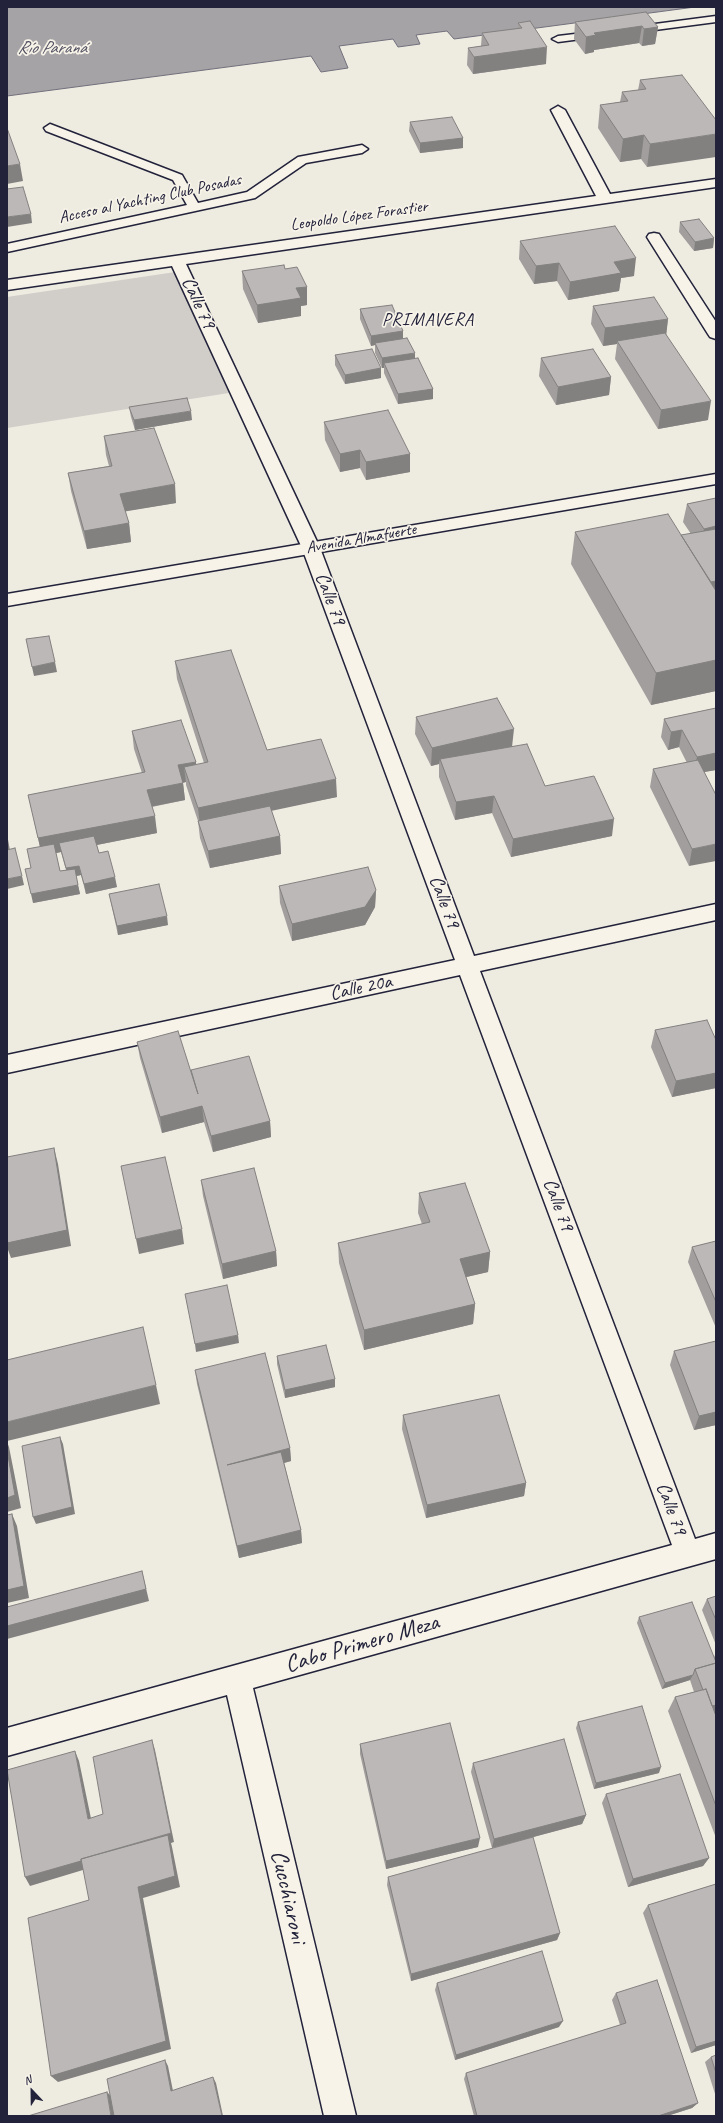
<!DOCTYPE html>
<html>
<head>
<meta charset="utf-8">
<style>
  body { margin:0 }
  #map { position:relative; width:723px; height:2123px; overflow:hidden; background:#eeebe1; font-family:Caveat,sans-serif }
  canvas { display:block }
  .frame { position:absolute; inset:0; border:8px solid #22223b; pointer-events:none }
  .north { position:absolute; left:12px; top:2071px; width:40px; height:40px; -webkit-text-stroke:3px #f7f3e8; paint-order:stroke; rotate:338deg; font-size:11px; font-weight:700; line-height:16px; text-align:center; color:#22223b }
  .north::after { content:''; display:block; margin:auto; width:14px; height:18px; background:#22223b; clip-path:polygon(50% 0,100% 100%,50% 72%,0 100%) }
</style>
</head>
<body>
<div id="map">
<canvas width="723" height="2123"></canvas>
<div class="frame"></div>
<div class="north">N</div>
</div>
<script>
const c = document.querySelector('canvas').getContext('2d');
c.lineJoin = 'round';
function fill(path, color) {
  c.fillStyle = color;
  c.fill(path, 'evenodd');
}
function toPath(rows) {
  const path = new Path2D();
  for (const r of rows) {
    path.moveTo(r[0], r[1]);
    for (let i = 2; i < r.length; i += 2) path.lineTo(r[i], r[i + 1]);
  }
  return path;
}
function stroke(path, color, width, dash) {
  c.strokeStyle = color;
  c.lineWidth = width;
  c.lineCap = dash ? 'butt' : 'round';
  c.setLineDash(dash || []);
  c.stroke(path);
}
function drawText(font, color, halo, rows, align = 'center') {
  c.font = font + ' Caveat,sans-serif';
  c.lineWidth = 3.5;
  c.setLineDash([]);
  c.textBaseline = 'middle';
  c.strokeStyle = halo;
  c.fillStyle = color;
  for (const [text, x, y, turn = 0] of rows) {
    c.save();
    c.translate(x, y);
    c.rotate((+turn || 0) * Math.PI / 180);
    c.textAlign = isNaN(turn) ? turn : align;
    if (halo) c.strokeText(text, 0, 0);
    c.fillText(text, 0, 0);
    c.restore();
  }
}
fill(toPath([
  [189,270,235,392,7,428,7,297]
]), '#d1cdc9');
const water = toPath([
  [7,7,695,7,454,39,447,31,416,35,420,44,398,47,393,39,339,46,348,68,321,72,311,56,7,96,7,7]
]);
fill(water, '#a6a3a6');
stroke(water, '#716f7b', 1);
const service = toPath([
  [716,16,716,22,632,33,626,30,632,27,716,16],
  [600,31,606,34,604,36,558,42,552,39,558,36,600,31],
  [50,124,182,175,198,203,247,192,298,157,362,145,368,149,362,153,306,163,255,198,7,252,7,244,187,205,173,180,46,131,44,128,50,124]
]);
const minor = toPath([
  [558,106,565,110,610,194,716,179,716,187,186,264,320,548,474,956,716,904,716,920,480,971,695,1539,716,1533,716,1559,253,1688,356,2116,324,2116,227,1695,7,1756,7,1728,672,1545,460,975,7,1073,7,1055,455,960,302,548,172,266,7,290,7,280,596,196,551,110,558,106],
  [654,233,659,234,716,322,716,339,710,337,708,334,647,237,649,234,654,233]
]);
const secondary = toPath([
  [716,474,716,484,7,606,7,594,716,474]
]);
stroke(service, '#22223b', 3);
stroke(minor, '#22223b', 3);
stroke(secondary, '#22223b', 3);
fill(service, '#f7f3e8');
fill(minor, '#f7f3e8');
fill(secondary, '#f7f3e8');
fill(toPath([
  [575,22,658,27,655,44,642,46,639,43,594,50,594,52,585,54,574,39],
  [518,23,546,64,473,74,467,65,468,48,481,46,482,33,518,28],
  [682,75,647,167,641,159,620,162,598,128,600,105,620,102,622,92,638,90,640,80],
  [410,122,463,138,463,148,420,153,409,131],
  [680,222,714,238,713,248,694,251,679,232],
  [520,241,634,276,621,278,619,291,568,300,557,281,534,284,519,259],
  [285,269,307,287,307,305,301,306,301,316,258,323,243,289,242,271],
  [593,306,668,319,666,334,708,420,658,429,615,359,617,344,603,346,591,324],
  [360,309,403,331,403,339,433,389,433,399,398,404,384,373,384,368,382,368,375,353,375,345,371,346,360,319],
  [335,355,381,368,381,378,345,384,335,365],
  [541,358,611,377,609,395,556,405,539,376],
  [129,407,192,420,135,430,131,417],
  [324,422,410,454,410,472,366,480,360,468,340,472,325,440],
  [104,436,176,503,125,511,129,523,131,542,87,549,71,491,68,473,109,466,106,455],
  [716,498,716,691,651,705,571,564,575,532,681,535,691,534,683,522,687,504],
  [175,661,267,750,337,797,271,810,280,836,281,854,210,868,200,838,198,821,186,785,186,782,183,783,185,800,152,807,157,833,97,845,99,853,117,887,86,894,81,875,76,876,80,894,33,903,40,847,28,795,142,773,134,749,132,731,196,762,196,765,204,763,177,679],
  [61,852,66,870,60,871,56,853],
  [716,708,716,770,704,772,716,795,689,866,650,787,653,769,687,763,679,747,668,750,661,737,664,719],
  [416,717,512,746,545,786,612,836,511,857,492,813,455,820,439,777,439,764,431,766,415,734],
  [279,886,376,890,375,907,365,925,292,941,280,903],
  [109,894,168,925,118,935,111,903],
  [655,1030,716,1040,716,1088,672,1097,651,1047],
  [137,1042,192,1074,191,1070,270,1121,271,1137,213,1152,204,1122,162,1133,140,1058],
  [201,1180,276,1251,277,1266,223,1279,203,1196],
  [419,1193,490,1252,488,1272,466,1277,475,1304,473,1324,364,1350,339,1263,338,1243,422,1224,418,1213],
  [716,1241,716,1328,688,1262,692,1247],
  [716,1341,716,1425,694,1430,670,1365,674,1351],
  [277,1356,335,1379,335,1387,285,1398,277,1364],
  [195,1370,290,1448,291,1461,284,1463,301,1530,302,1543,239,1558,197,1384],
  [403,1415,526,1483,524,1496,426,1518,402,1429],
  [716,1596,716,1645,702,1610,707,1599],
  [639,1617,714,1657,716,1653,716,1714,715,1714,716,1716,716,1838,668,1711,675,1697,694,1692,690,1680,662,1689,637,1623],
  [578,1722,659,1773,594,1789,576,1728],
  [360,1744,478,1847,386,1869,360,1754],
  [473,1763,586,1815,582,1824,492,1848,471,1772],
  [606,1794,709,1858,703,1866,628,1887,602,1803],
  [388,1877,560,1933,557,1940,411,1981,387,1885],
  [716,1884,716,2045,691,2053,643,1913,648,1905],
  [437,1983,559,2027,455,2060,435,1990],
  [616,1993,698,2103,692,2108,667,2116,474,2116,464,2079,466,2073,620,2025,612,2000],
  [716,2055,716,2097,705,2062,711,2057]
]), '#a19e9d');
fill(toPath([
  [642,26,639,43,594,50,594,52,585,54,586,37,594,33],
  [658,27,655,44,642,46,644,29],
  [547,47,546,64,473,74,474,57],
  [716,134,716,157,647,167,650,144],
  [644,135,641,159,620,162,623,139],
  [463,138,463,148,420,153,420,143],
  [20,164,23,181,7,184,7,166],
  [31,214,32,223,7,227,7,217],
  [714,238,713,248,694,251,695,242],
  [636,258,634,276,621,278,619,291,568,300,570,282,614,262],
  [559,263,557,281,534,284,536,266],
  [307,287,307,305,301,306,301,316,258,323,257,305,296,288],
  [668,319,666,337,617,341,617,344,603,346,605,328],
  [403,331,403,341,375,343,375,345,371,346,371,336],
  [415,353,415,363,384,363,384,368,382,368,382,358],
  [381,368,381,378,345,384,345,375],
  [611,377,609,395,556,405,558,387],
  [433,389,433,399,398,404,398,394],
  [711,401,708,420,658,429,661,410],
  [191,411,192,420,135,430,134,420],
  [360,450,360,468,340,472,340,454],
  [410,454,410,472,366,480,366,462],
  [175,484,176,503,122,512,120,494],
  [129,523,131,542,87,549,84,531],
  [716,526,716,543,700,547,704,529],
  [716,581,716,598,704,583],
  [716,660,716,691,651,705,656,673],
  [55,662,57,672,34,676,32,667],
  [514,729,512,747,440,759,439,764,431,766,432,748],
  [682,730,679,747,668,750,671,732],
  [716,753,716,770,693,774,697,757],
  [196,762,197,780,184,767,186,782,180,783,178,765],
  [336,779,337,797,200,826,198,808],
  [183,783,185,800,149,807,147,790],
  [494,796,492,813,455,820,456,802],
  [155,816,157,833,61,852,59,843,61,852,42,856,38,838],
  [614,819,612,836,511,857,513,839],
  [7,834,11,856,7,856],
  [280,836,281,854,210,868,208,851],
  [716,844,716,861,689,866,692,849],
  [79,866,81,875,68,878,66,868],
  [22,876,24,885,7,889,7,879],
  [115,877,117,887,86,894,84,884],
  [78,885,80,894,33,903,31,894],
  [376,890,375,907,365,925,292,941,292,924],
  [167,916,168,925,118,935,117,926],
  [716,1073,716,1088,672,1097,676,1081],
  [202,1106,204,1122,162,1133,160,1117],
  [270,1121,271,1137,213,1152,211,1136],
  [54,1148,58,1164,71,1246,11,1258,7,1247,7,1243],
  [182,1229,184,1244,139,1254,136,1239],
  [276,1251,277,1266,223,1279,222,1264],
  [490,1252,488,1272,458,1279,460,1259],
  [475,1304,473,1324,364,1350,364,1330],
  [238,1335,239,1343,196,1352,195,1344],
  [335,1379,335,1387,285,1398,285,1390],
  [156,1385,160,1404,7,1441,7,1422],
  [716,1412,716,1425,694,1430,699,1416],
  [60,1437,63,1444,75,1514,36,1524,33,1517],
  [7,1442,9,1447,21,1508,7,1512],
  [290,1448,291,1461,229,1478,227,1465],
  [526,1483,524,1496,426,1518,427,1505],
  [12,1514,17,1526,29,1598,7,1603,7,1590],
  [301,1530,302,1543,239,1558,237,1546],
  [142,1571,149,1601,7,1639,7,1626],
  [693,1675,690,1680,662,1689,665,1683],
  [716,1705,716,1714,704,1717,709,1707],
  [152,1740,155,1750,174,1842,171,1843,172,1847,180,1887,143,1898,171,2049,58,2082,51,2076,138,1887,169,1844,30,1886,25,1877,171,1833],
  [75,1751,79,1761,93,1828,88,1819],
  [661,1767,659,1773,594,1789,596,1783],
  [586,1815,582,1824,492,1848,494,1839],
  [480,1838,478,1847,386,1869,386,1861],
  [709,1858,703,1866,628,1887,633,1879],
  [560,1933,557,1940,411,1981,411,1974],
  [563,2021,559,2027,455,2060,456,2055],
  [716,2041,716,2045,691,2053,696,2047],
  [165,2060,168,2066,174,2096,171,2091],
  [213,2077,216,2083,223,2116,222,2116],
  [107,2092,112,2097,115,2116,111,2116],
  [698,2103,692,2108,667,2116,658,2116]
]), '#838180');
const building = toPath([
  [646,12,658,27,644,29,642,26,594,33,596,35,586,37,575,22,646,12],
  [530,21,547,47,474,57,468,48,489,45,482,33,522,28,518,23,530,21],
  [682,75,716,120,716,134,650,144,644,135,623,139,600,105,628,101,622,92,646,89,640,80,682,75],
  [452,117,463,138,420,143,410,122,452,117],
  [7,128,20,164,7,166,7,128],
  [23,187,31,214,7,217,7,189,23,187],
  [699,219,714,238,695,242,680,222,699,219],
  [615,226,636,258,614,262,621,273,570,282,559,263,536,266,520,241,615,226],
  [284,265,285,269,297,267,307,287,296,288,301,298,257,305,242,271,284,265],
  [654,297,668,319,605,328,593,306,654,297],
  [392,305,403,331,371,336,360,309,392,305],
  [665,333,711,401,661,410,617,341,665,333],
  [407,338,415,353,382,358,375,343,407,338],
  [372,349,381,368,345,375,335,355,372,349],
  [593,349,611,377,558,387,541,358,593,349],
  [418,358,433,389,398,394,384,363,418,358],
  [187,398,191,411,134,420,129,407,187,398],
  [388,410,410,454,366,462,360,450,340,454,324,422,388,410],
  [154,428,175,484,120,494,129,523,84,531,68,473,112,466,104,436,154,428],
  [716,498,716,526,704,529,687,504,716,498],
  [668,514,716,591,716,660,656,673,575,532,668,514],
  [716,529,716,581,711,582,681,535,716,529],
  [49,636,55,662,32,667,26,639,49,636],
  [231,650,267,750,321,739,336,779,198,808,184,767,208,762,175,661,231,650],
  [497,698,514,729,432,748,416,717,497,698],
  [716,708,716,753,697,757,682,730,671,732,664,719,716,708],
  [181,720,196,762,178,765,183,783,147,790,155,816,38,838,28,795,145,772,132,731,181,720],
  [527,744,545,786,594,776,614,819,513,839,494,796,456,802,440,759,527,744],
  [698,760,716,795,716,844,692,849,653,769,698,760],
  [270,806,280,836,208,851,198,821,270,806],
  [94,836,99,853,108,851,115,877,84,884,79,866,66,868,59,843,94,836],
  [54,844,60,871,75,869,78,885,31,894,25,869,31,868,27,849,54,844],
  [15,848,22,876,7,879,7,850,15,848],
  [368,867,376,890,365,907,292,924,279,886,368,867],
  [159,884,167,916,117,926,109,894,159,884],
  [707,1020,716,1040,716,1073,676,1081,655,1030,707,1020],
  [178,1031,198,1094,191,1070,249,1056,270,1121,211,1136,202,1106,160,1117,137,1042,178,1031],
  [54,1148,67,1230,7,1243,7,1157,54,1148],
  [165,1157,182,1229,136,1239,121,1166,165,1157],
  [254,1168,276,1251,222,1264,201,1180,254,1168],
  [465,1183,490,1252,460,1259,475,1304,364,1330,338,1243,430,1222,419,1193,465,1183],
  [716,1241,716,1302,692,1247,716,1241],
  [227,1285,238,1335,195,1344,185,1294,227,1285],
  [143,1327,156,1385,7,1422,7,1360,143,1327],
  [716,1341,716,1412,699,1416,674,1351,716,1341],
  [326,1345,335,1379,285,1390,277,1356,326,1345],
  [265,1353,290,1448,227,1465,281,1452,301,1530,237,1546,195,1370,265,1353],
  [499,1395,526,1483,427,1505,403,1415,499,1395],
  [60,1437,72,1507,33,1517,22,1446,60,1437],
  [7,1450,15,1495,7,1498,7,1450],
  [12,1514,24,1586,7,1590,7,1515,12,1514],
  [142,1571,146,1589,7,1626,7,1607,142,1571],
  [716,1596,716,1620,707,1599,716,1596],
  [692,1602,716,1662,716,1663,695,1669,693,1675,665,1683,639,1617,692,1602],
  [716,1663,716,1705,712,1706,706,1689,703,1690,695,1669,716,1663],
  [706,1689,716,1716,716,1806,675,1697,706,1689],
  [642,1706,661,1767,596,1783,578,1722,642,1706],
  [450,1723,480,1838,386,1861,360,1744,450,1723],
  [564,1739,586,1815,494,1839,473,1763,564,1739],
  [152,1740,171,1833,81,1859,81,1861,25,1877,7,1770,75,1751,88,1819,103,1814,93,1757,152,1740],
  [680,1774,709,1858,633,1879,606,1794,680,1774],
  [168,1835,175,1876,138,1887,166,2041,51,2076,28,1918,89,1900,81,1859,168,1835],
  [533,1837,560,1933,411,1974,388,1877,533,1837],
  [716,1884,716,2041,696,2047,648,1905,716,1884],
  [542,1951,563,2021,456,2055,437,1983,542,1951],
  [657,1980,698,2103,658,2116,477,2116,466,2073,626,2023,616,1993,657,1980],
  [716,2055,716,2073,711,2057,716,2055],
  [165,2060,171,2091,213,2077,222,2116,114,2116,107,2079,165,2060],
  [107,2092,111,2116,28,2116,107,2092]
]);
fill(building, '#bbb8b7');
stroke(building, '#838180', 1);
drawText('17px', '#22223b', '#f7f3e8', [
  ["Acceso al Yachting Club Posadas",150,199,-12],
  ["Leopoldo López Forastier",359,216,-8],
  ["Avenida Almafuerte",361,539,-10]
]);
drawText('italic 18px', '#504f60', '#f7f3e8', [
  ["Río Paraná",52,48]
]);
c.letterSpacing = '1px';
drawText('18px', '#22223b', '#f7f3e8', [
  ["PRIMAVERA",428,320]
]);
c.letterSpacing = '0px';
drawText('20px', '#22223b', '#f7f3e8', [
  ["Calle 79",198,303,65],
  ["Calle 79",330,599,69],
  ["Calle 79",444,902,69],
  ["Calle 20a",361,988,-12],
  ["Calle 79",558,1205,69],
  ["Calle 79",671,1509,69]
]);
drawText('24px', '#22223b', '#f7f3e8', [
  ["Cabo Primero Meza",362,1644,-16],
  ["Cucchiaroni",288,1897,77]
]);
</script>
</body>
</html>
